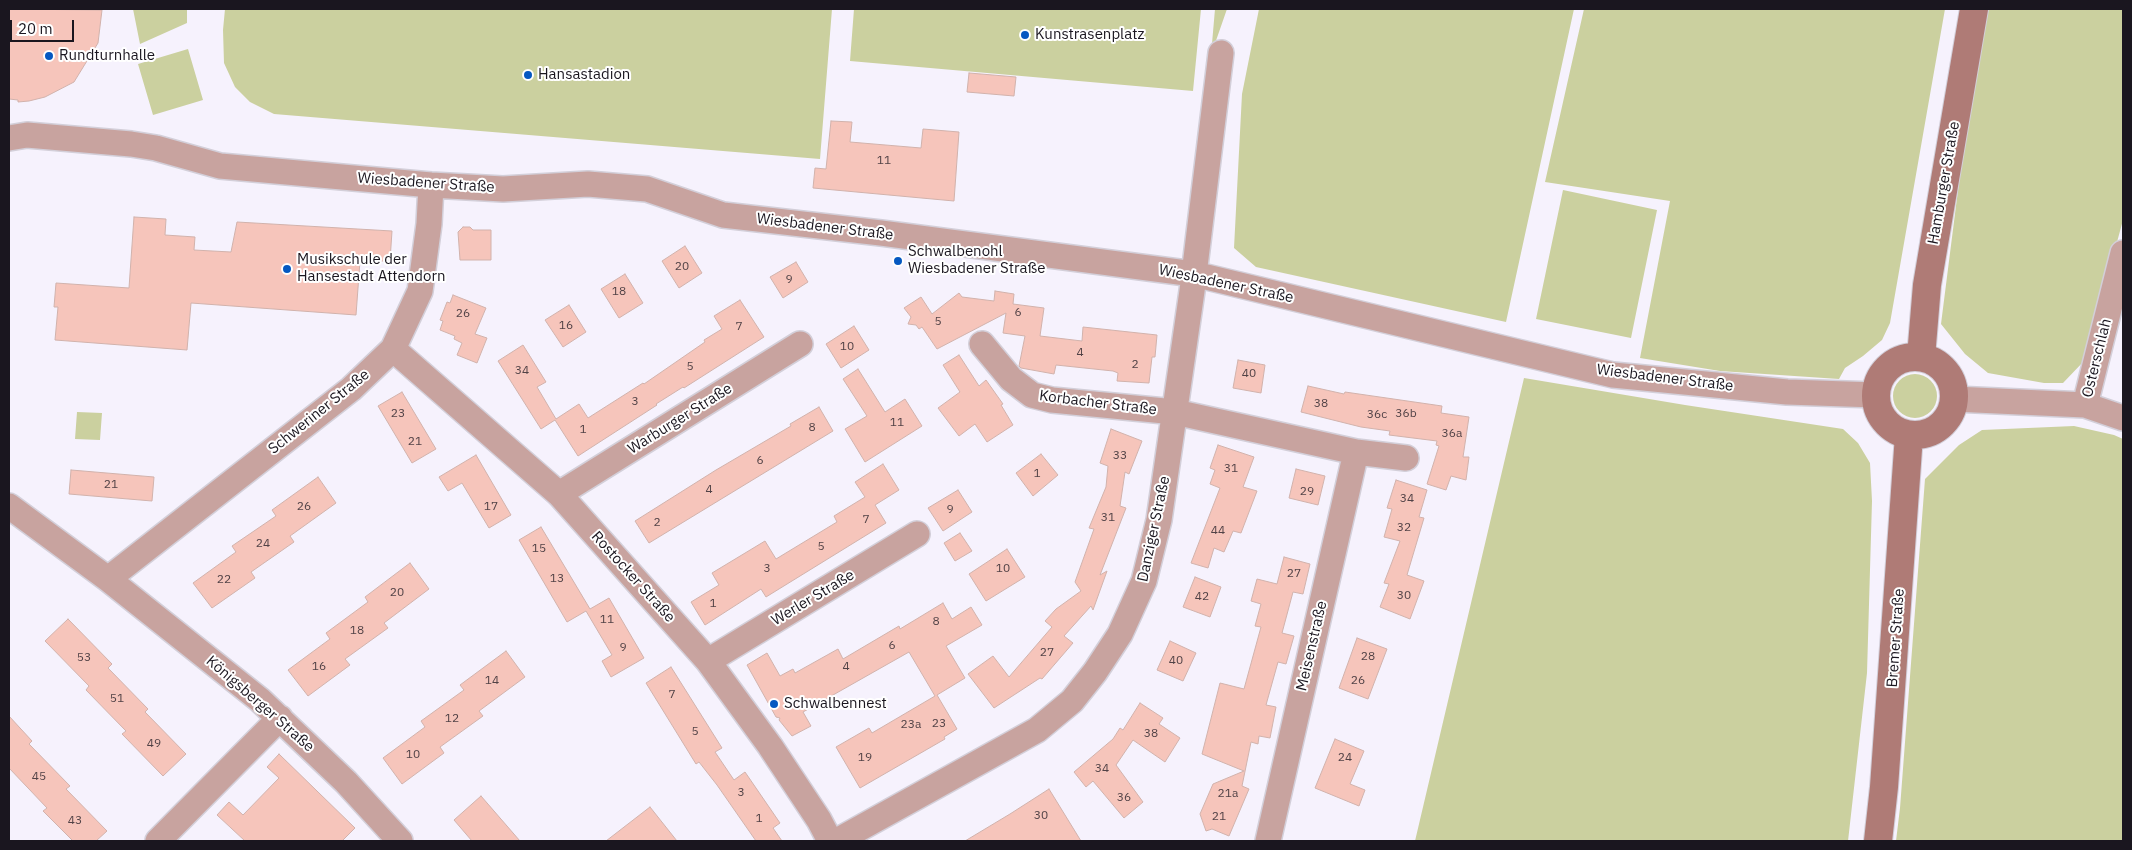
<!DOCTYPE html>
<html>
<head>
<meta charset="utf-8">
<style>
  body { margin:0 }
  #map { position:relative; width:2132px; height:850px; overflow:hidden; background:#f6f2fd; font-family:"IBM Plex Sans",sans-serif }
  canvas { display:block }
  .frame { position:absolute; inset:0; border:10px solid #1a161f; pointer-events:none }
  .scale { position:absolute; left:10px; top:20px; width:64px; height:22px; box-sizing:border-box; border:2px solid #1a161f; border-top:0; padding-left:6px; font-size:15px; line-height:18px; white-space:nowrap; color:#1a161f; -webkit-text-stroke:4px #fff; paint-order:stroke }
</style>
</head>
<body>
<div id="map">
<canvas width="2132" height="850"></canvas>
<div class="frame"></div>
<div class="scale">20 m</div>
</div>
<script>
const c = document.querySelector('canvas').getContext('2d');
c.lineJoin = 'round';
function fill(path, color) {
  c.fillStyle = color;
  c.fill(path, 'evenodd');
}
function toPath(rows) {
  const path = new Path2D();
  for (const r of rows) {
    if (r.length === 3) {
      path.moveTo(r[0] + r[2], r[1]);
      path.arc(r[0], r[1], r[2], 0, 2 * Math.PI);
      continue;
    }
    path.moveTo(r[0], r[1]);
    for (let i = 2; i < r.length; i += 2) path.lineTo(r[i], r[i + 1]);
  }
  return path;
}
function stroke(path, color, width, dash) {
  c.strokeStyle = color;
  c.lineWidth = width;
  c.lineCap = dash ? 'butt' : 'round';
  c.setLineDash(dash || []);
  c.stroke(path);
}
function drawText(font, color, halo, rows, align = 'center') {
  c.font = font + ' "IBM Plex Sans",sans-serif';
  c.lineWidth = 4;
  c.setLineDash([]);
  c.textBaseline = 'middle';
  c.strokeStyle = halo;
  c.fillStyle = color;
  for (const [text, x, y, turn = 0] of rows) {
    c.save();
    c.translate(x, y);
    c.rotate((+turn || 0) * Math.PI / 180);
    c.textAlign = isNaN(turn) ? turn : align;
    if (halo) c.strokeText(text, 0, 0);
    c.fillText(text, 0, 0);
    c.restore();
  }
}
fill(toPath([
  [133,9,187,9,187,23,140,44],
  [225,9,832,9,820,159,274,114,250,102,235,87,224,63,223,30],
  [854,9,1201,9,1193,91,850,61],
  [1215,9,1227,9,1211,55],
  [1259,9,1574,9,1506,322,1256,267,1234,248,1242,94],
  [1584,9,1945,9,1890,323,1882,340,1863,356,1845,368,1839,379,1720,371,1640,358,1670,201,1545,182],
  [1981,9,2123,9,2123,220,2085,360,2063,383,2044,383,1988,373,1965,354,1941,324],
  [188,49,203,100,153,115,138,64],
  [1563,190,1657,210,1631,338,1536,319],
  [1915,396,22],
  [1524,378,1685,405,1843,429,1858,443,1870,463,1872,501,1867,673,1848,841,1415,841],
  [77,412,102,413,100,440,75,439],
  [2074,426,2114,435,2123,439,2123,841,1896,841,1900,808,1925,479,1959,445,1982,430]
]), '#cbd09f');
const building = toPath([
  [9,9,102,10,98,43,74,82,45,97,29,101,18,102,18,100,9,99,9,9],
  [969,73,1016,77,1014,96,967,92,969,73],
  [831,121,852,122,850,142,921,148,923,129,959,132,954,201,813,188,815,168,826,169,831,121],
  [134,217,166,219,165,235,195,237,194,250,231,252,237,222,392,231,390,261,360,261,356,315,191,303,187,350,55,340,58,307,54,307,56,283,129,288,134,217],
  [463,227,470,227,473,230,491,230,491,260,460,260,458,232,463,227],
  [685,246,702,273,679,288,662,261,685,246],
  [796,262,808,282,783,298,770,277,796,262],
  [625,274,643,303,619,318,601,289,625,274],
  [995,291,1014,294,1013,304,1044,308,1040,336,1082,341,1083,327,1157,335,1155,357,1152,357,1149,383,1117,381,1118,373,1113,371,1056,365,1054,374,1021,368,1019,366,1025,336,1003,333,1006,313,937,349,922,327,919,329,916,325,908,324,911,317,904,308,921,297,932,314,959,293,962,297,994,301,995,291],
  [453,295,486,308,475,334,487,338,477,363,457,355,462,343,454,339,455,336,440,330,443,321,440,320,447,302,450,303,453,295],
  [740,300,764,337,684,388,683,387,656,404,657,405,578,456,555,420,541,429,498,361,523,345,546,382,537,387,556,419,579,404,588,418,643,383,644,384,705,342,704,340,722,329,714,316,740,300],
  [569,305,586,332,563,347,545,320,569,305],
  [854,326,869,350,841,368,826,344,854,326],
  [959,355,979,386,986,380,1003,404,1001,405,1013,425,987,442,975,424,959,436,938,408,960,392,943,365,959,355],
  [1238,360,1265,365,1261,393,1233,388,1238,360],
  [858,369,885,412,905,399,922,426,865,462,845,429,867,416,843,379,858,369],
  [1308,386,1344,394,1345,392,1442,406,1441,413,1469,417,1463,457,1469,457,1466,480,1451,476,1446,490,1427,484,1439,446,1436,445,1437,441,1389,435,1390,431,1361,427,1301,412,1308,386],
  [402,392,436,449,412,463,378,406,402,392],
  [819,407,833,431,649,543,635,521,716,470,791,426,790,424,819,407],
  [1111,429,1142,441,1129,474,1125,472,1120,506,1126,508,1100,575,1107,571,1093,610,1091,606,1064,636,1073,643,1042,679,1040,678,994,708,968,674,993,656,1009,677,1052,627,1045,621,1056,609,1081,591,1075,582,1094,529,1089,528,1106,487,1108,466,1100,463,1111,429],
  [1218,445,1254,457,1243,487,1257,491,1241,533,1233,531,1224,552,1214,548,1208,568,1191,563,1220,488,1210,484,1215,470,1210,468,1218,445],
  [1041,454,1058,475,1033,496,1016,473,1041,454],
  [476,455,511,515,489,528,462,483,448,491,439,477,476,455],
  [883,464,899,490,875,505,886,523,766,597,761,589,705,625,691,602,719,585,712,573,765,541,776,559,837,522,834,516,865,497,855,482,883,464],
  [1296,469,1325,476,1318,505,1289,498,1296,469],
  [71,470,154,477,152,501,69,494,71,470],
  [318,477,336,503,290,536,294,542,251,572,255,578,212,608,193,583,236,552,232,546,276,516,272,510,318,477],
  [1396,480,1427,490,1419,517,1424,518,1407,575,1424,581,1410,619,1380,607,1389,584,1384,583,1400,541,1384,537,1392,509,1387,508,1396,480],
  [958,490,972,512,943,531,928,508,958,490],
  [541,527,590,609,609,598,644,658,611,677,602,661,612,655,586,611,567,622,519,540,541,527],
  [960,533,972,551,955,561,944,543,960,533],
  [1007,549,1025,577,986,601,969,574,1007,549],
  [1284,557,1310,564,1303,594,1293,592,1282,633,1294,636,1286,664,1278,662,1266,705,1276,707,1270,738,1259,736,1258,744,1251,742,1242,786,1249,789,1229,836,1212,829,1206,831,1200,814,1213,784,1244,771,1202,754,1220,683,1244,689,1261,627,1255,626,1261,604,1251,601,1257,579,1277,584,1284,557],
  [410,563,429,589,384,623,388,628,345,659,350,665,308,696,288,670,330,639,326,633,368,602,365,597,410,563],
  [1195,577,1221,587,1210,617,1183,607,1195,577],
  [943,603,952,619,971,607,982,625,946,646,965,678,937,695,957,729,944,737,945,739,860,788,836,747,869,728,872,733,935,696,909,652,803,712,811,726,792,736,779,720,780,718,776,717,747,665,767,653,780,676,793,669,795,673,838,649,843,659,899,626,900,629,943,603],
  [68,619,112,664,108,668,148,709,145,712,186,754,163,776,122,734,126,731,86,690,89,686,45,641,68,619],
  [1357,638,1387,649,1368,699,1339,688,1357,638],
  [1170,641,1196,653,1183,681,1157,670,1170,641],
  [506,651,525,677,479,711,483,716,440,747,444,753,402,784,383,758,425,727,421,721,464,690,460,685,506,651],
  [671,667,722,748,715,752,734,780,745,772,780,823,773,828,782,841,756,841,717,785,699,762,696,764,646,683,671,667],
  [1140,703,1163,718,1159,724,1180,738,1165,762,1133,740,1116,765,1143,802,1124,818,1093,781,1086,787,1074,772,1113,739,1120,728,1123,730,1140,703],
  [9,716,32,741,29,744,70,786,66,789,107,831,96,841,73,841,43,811,47,808,9,768,9,716],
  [1335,739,1364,751,1350,784,1365,790,1359,806,1315,788,1335,739],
  [279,754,355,828,342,841,245,841,217,815,229,802,243,815,279,778,267,767,279,754],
  [1049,789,1081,841,965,841,1010,814,1049,789],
  [481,796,520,841,472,841,454,820,481,796],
  [650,807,677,841,606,841,650,807]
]);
fill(building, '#f6c5bb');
stroke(building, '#d1b2ac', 1);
const minor = toPath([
  [9,138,27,135,131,144,156,148,220,166,431,185,503,189,588,184,647,189,723,215,881,233,1194,274,1613,375,1787,392,1876,395],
  [982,344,1011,379,1032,395,1052,400,1175,412,1356,452,1406,458],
  [393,349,559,494,708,661,770,746,819,820,830,841],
  [1954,399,2085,405,2123,418],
  [2085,405,2123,253],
  [559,494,800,344],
  [9,506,108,579,260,700,346,782,400,841],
  [108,579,351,389,393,349,420,291,429,224,431,185],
  [708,661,917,534],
  [158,841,280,718],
  [837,841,1037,730,1072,701,1095,672,1120,634,1144,581,1159,520,1192,291,1221,53],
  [1268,841,1356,452]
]);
const secondary = toPath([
  [1921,357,1927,285,1974,9],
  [1915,396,39],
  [1878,841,1884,787,1909,435]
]);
stroke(minor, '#d3cfd9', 28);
stroke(secondary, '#d3cfd9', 30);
stroke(minor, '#c8a39f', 25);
stroke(secondary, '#af7b76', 28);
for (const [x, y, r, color] of [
  [1025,35,5,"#0558c1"],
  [49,56,5,"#0558c1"],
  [528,75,5,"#0558c1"],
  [898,261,5,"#0558c1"],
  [287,269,5,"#0558c1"],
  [774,704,5,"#0558c1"]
]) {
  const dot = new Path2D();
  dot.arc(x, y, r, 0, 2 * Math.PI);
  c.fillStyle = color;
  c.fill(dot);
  stroke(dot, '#fff', 2);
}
drawText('12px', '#514246', null, [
  ["11",884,161],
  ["20",682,267],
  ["9",789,280],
  ["18",619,292],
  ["6",1018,313],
  ["26",463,314],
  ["5",938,322],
  ["16",566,326],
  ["7",739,327],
  ["10",847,347],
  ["4",1080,353],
  ["2",1135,365],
  ["5",690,367],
  ["34",522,371],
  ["40",1249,374],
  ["3",635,402],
  ["38",1321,404],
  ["23",398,414],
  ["36b",1406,414],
  ["36c",1377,415],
  ["11",897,423],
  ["8",812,428],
  ["1",583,430],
  ["36a",1452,434],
  ["21",415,442],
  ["33",1120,456],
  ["6",760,461],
  ["31",1231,469],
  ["1",1037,474],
  ["21",111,485],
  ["4",709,490],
  ["29",1307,492],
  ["34",1407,499],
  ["26",304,507],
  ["17",491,507],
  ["9",950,510],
  ["31",1108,518],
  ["7",866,520],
  ["2",657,523],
  ["32",1404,528],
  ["44",1218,531],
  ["24",263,544],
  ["5",821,547],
  ["15",539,549],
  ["3",767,569],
  ["10",1003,569],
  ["27",1294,574],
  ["13",557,579],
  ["22",224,580],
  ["20",397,593],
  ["30",1404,596],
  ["42",1202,597],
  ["1",713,604],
  ["11",607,620],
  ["8",936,622],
  ["18",357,631],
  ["6",892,646],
  ["9",623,648],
  ["27",1047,653],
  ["28",1368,657],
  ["53",84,658],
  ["40",1176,661],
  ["16",319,667],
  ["4",846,667],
  ["14",492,681],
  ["26",1358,681],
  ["7",672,695],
  ["51",117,699],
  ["12",452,719],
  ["23",939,724],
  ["23a",911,725],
  ["5",695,732],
  ["38",1151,734],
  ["49",154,744],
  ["10",413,755],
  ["19",865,758],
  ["24",1345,758],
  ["34",1102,769],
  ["45",39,777],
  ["3",741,793],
  ["21a",1228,794],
  ["36",1124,798],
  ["30",1041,816],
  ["21",1219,817],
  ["1",759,819],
  ["43",75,821]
]);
drawText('15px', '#1a161f', '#fff', [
  ["Kunstrasenplatz",1035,35],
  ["Rundturnhalle",59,56],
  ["Hansastadion",538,75],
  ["Schwalbenohl",908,252],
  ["Wiesbadener Straße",908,269],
  ["Musikschule der",297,260],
  ["Hansestadt Attendorn",297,277],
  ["Schwalbennest",784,704]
], 'left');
drawText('15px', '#1a161f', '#fff', [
  ["Wiesbadener Straße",426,183,4],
  ["Hamburger Straße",1944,183,-80],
  ["Wiesbadener Straße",825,227,7],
  ["Wiesbadener Straße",1226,284,12],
  ["Osterschlah",2097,358,-76],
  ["Wiesbadener Straße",1665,378,7],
  ["Korbacher Straße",1098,403,7],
  ["Schweriner Straße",319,412,-39],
  ["Warburger Straße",680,419,-32],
  ["Danziger Straße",1154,529,-78],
  ["Rostocker Straße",633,577,48],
  ["Werler Straße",813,598,-31],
  ["Bremer Straße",1896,638,-86],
  ["Meisenstraße",1312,646,-77],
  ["Königsberger Straße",260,704,41]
]);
</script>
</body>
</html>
